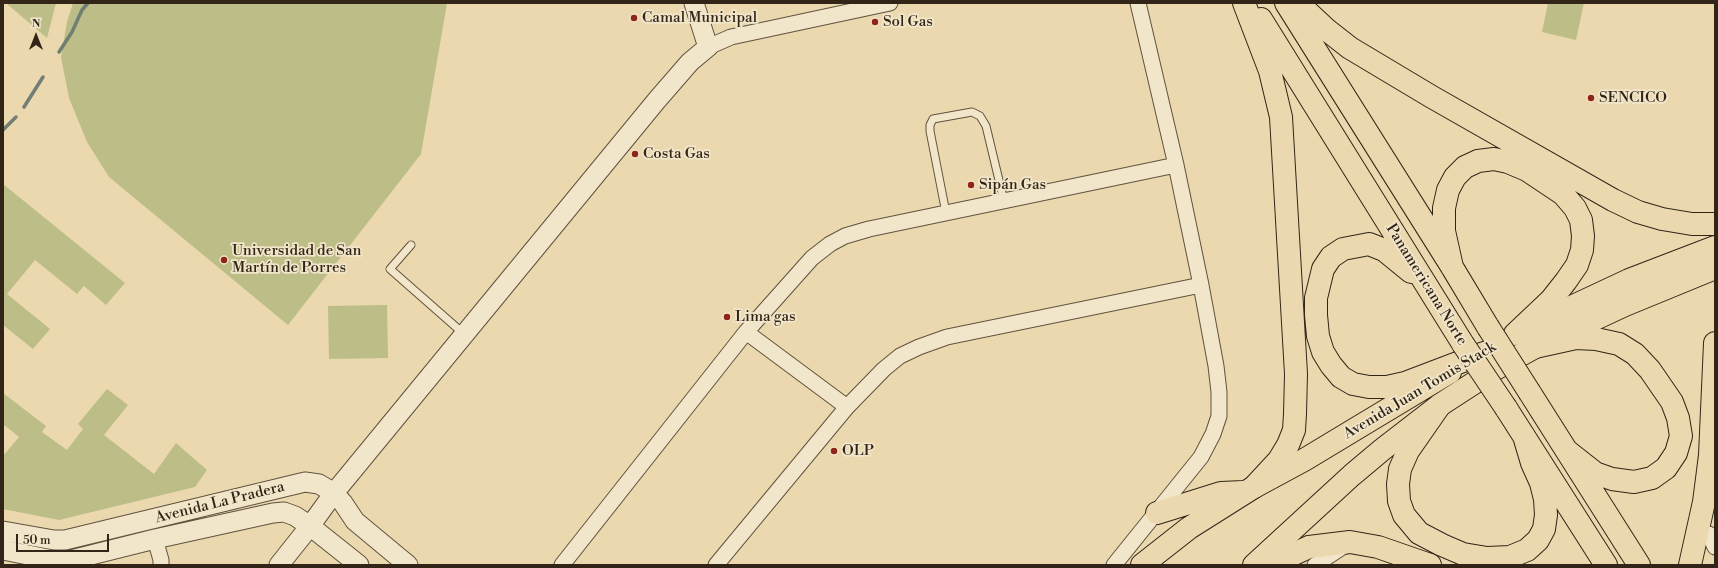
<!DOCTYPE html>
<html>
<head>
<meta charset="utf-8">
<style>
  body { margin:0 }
  #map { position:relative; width:1718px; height:568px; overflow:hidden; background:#ebd8ae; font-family:"Libre Bodoni",serif }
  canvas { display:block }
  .frame { position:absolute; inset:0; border:4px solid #322518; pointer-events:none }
  .north { position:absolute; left:16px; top:16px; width:40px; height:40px; -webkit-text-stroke:3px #f2e6ca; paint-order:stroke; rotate:0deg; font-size:11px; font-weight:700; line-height:16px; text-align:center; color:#322518 }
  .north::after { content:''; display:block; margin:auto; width:14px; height:18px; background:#322518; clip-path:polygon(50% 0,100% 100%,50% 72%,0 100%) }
  .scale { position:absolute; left:16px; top:534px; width:93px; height:18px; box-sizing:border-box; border:2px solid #322518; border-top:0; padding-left:5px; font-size:12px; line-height:14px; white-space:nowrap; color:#322518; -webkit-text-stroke:3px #f2e6ca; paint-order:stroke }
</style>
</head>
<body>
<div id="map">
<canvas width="1718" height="568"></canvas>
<div class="frame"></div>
<div class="north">N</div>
<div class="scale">50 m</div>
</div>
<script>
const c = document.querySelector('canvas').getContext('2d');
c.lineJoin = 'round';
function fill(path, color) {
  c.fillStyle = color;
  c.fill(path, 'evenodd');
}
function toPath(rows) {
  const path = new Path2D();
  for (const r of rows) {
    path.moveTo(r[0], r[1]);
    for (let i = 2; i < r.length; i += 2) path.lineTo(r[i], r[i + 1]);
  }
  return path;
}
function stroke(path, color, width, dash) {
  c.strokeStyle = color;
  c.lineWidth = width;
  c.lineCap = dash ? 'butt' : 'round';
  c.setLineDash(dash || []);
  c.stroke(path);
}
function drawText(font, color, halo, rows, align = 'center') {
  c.font = font + ' "Libre Bodoni",serif';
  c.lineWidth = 3.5;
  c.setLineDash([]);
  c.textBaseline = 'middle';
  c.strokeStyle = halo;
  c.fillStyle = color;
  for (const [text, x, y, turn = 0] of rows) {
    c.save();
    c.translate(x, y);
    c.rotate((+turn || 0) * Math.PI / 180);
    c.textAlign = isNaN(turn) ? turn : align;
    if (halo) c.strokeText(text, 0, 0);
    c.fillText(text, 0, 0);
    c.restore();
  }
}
fill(toPath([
  [6,3,56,3,47,38],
  [73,3,447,3,421,154,288,325,109,177,87,142,69,98,61,57,67,22],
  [1548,3,1584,3,1576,40,1542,32],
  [3,184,125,283,106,305,84,286,77,294,35,260,7,294,50,329,33,349,3,325],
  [387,305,388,358,329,359,328,306],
  [107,389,128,405,104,435,154,474,176,443,207,470,195,487,59,520,3,509,3,456,19,437,3,424,3,393,46,426,42,432,67,450,83,429,78,424]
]), '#bcbd87');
stroke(toPath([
  [59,52,72,32,82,10,88,3],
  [24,107,43,77],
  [3,130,16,117]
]), '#707e73', 3.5);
const service = toPath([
  [946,213,930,131,930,125,933,119,972,112,980,116,986,126,1004,201],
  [411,245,390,269,464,334]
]);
const minor = toPath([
  [708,47,731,37,890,3],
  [746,332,847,407],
  [1709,534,1715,547],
  [155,539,161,560,161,565],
  [562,565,746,332,812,258,830,244,845,236,869,229,1176,165],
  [716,565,847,407,884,369,900,356,919,347,947,337,1201,285],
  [1114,565,1201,457,1213,434,1219,416,1219,392,1216,366,1201,285,1176,165,1138,3],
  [1315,565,1347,544]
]);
const tertiary = toPath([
  [3,531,54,540,65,540,305,482,319,484,334,493,343,503,355,521,408,565],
  [3,550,58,561,67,561,155,539,273,513,284,512,295,516,310,526,359,565],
  [279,565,310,526,334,493,657,100,690,62,708,47,694,3]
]);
const primary = toPath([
  [1520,331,1629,280,1715,247],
  [1157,513,1221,493,1243,492],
  [1142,565,1189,528,1254,487,1304,460,1450,372],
  [1254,565,1352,475,1383,449,1440,405,1497,368,1535,347,1625,305,1715,268]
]);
const trunk = toPath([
  [1244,3,1270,71,1281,117,1296,374,1295,414,1294,430,1288,445,1279,460,1254,487],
  [1286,3,1452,267,1488,327],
  [1298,3,1327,30,1350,48,1432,97,1613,200,1638,212,1662,219,1692,224,1715,224],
  [1261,19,1463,344],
  [1452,267,1444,231,1444,208,1448,190,1455,177,1465,167,1478,161,1494,159,1508,162,1527,170,1563,194,1575,208,1581,220,1583,236,1582,250,1577,265,1566,281,1551,300,1515,334],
  [1411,272,1384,250,1369,244,1343,249,1331,257,1323,269,1316,298,1316,315,1318,336,1323,352,1331,365,1341,377,1353,384,1369,387,1387,387,1405,383,1484,353],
  [1535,347,1576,338,1596,339,1619,344,1635,354,1650,370,1672,402,1678,418,1681,436,1676,453,1666,468,1652,478,1634,482,1612,479,1595,473,1567,451],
  [1530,393,1639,565],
  [1440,405,1408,451,1400,469,1398,484,1399,501,1404,515,1419,533,1442,545,1463,554,1487,558,1510,557,1527,550,1538,540,1544,529,1546,515,1545,499,1541,483,1532,463,1524,436],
  [1506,408,1606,565],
  [1270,565,1309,547,1350,542,1378,547,1430,565],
  [1690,565,1704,502,1707,479,1710,455,1715,343]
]);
stroke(service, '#60523e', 9);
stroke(minor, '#60523e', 17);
stroke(tertiary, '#60523e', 21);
stroke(primary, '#322518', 24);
stroke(trunk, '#322518', 24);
stroke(service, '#f2e6ca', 7);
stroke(minor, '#f2e6ca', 15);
stroke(tertiary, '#f2e6ca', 19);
stroke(primary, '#ebd8ae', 22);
stroke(trunk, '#ebd8ae', 22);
const trunkBridge = toPath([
  [1488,327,1530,393],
  [1463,344,1506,408]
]);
stroke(trunkBridge, '#322518', 24, []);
stroke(trunkBridge, '#ebd8ae', 22);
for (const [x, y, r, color] of [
  [634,18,4,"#8f2418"],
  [875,22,4,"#8f2418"],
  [1591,98,4,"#8f2418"],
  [635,154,4,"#8f2418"],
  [971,185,4,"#8f2418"],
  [224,260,4,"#8f2418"],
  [727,317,4,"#8f2418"],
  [834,451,4,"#8f2418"]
]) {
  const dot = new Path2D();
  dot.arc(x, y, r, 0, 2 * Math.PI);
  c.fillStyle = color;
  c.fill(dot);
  stroke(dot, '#f2e6ca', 1.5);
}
drawText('15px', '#322518', '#f2e6ca', [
  ["Camal Municipal",642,18],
  ["Sol Gas",883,22],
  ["SENCICO",1599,98],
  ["Costa Gas",643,154],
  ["Sipán Gas",979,185],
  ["Universidad de San",232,251],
  ["Martín de Porres",232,268],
  ["Lima gas",735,317],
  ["OLP",842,451]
], 'left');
drawText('15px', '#322518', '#f2e6ca', [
  ["Panamericana Norte",1426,285,58],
  ["Avenida Juan Tomis Stack",1420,391,-31],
  ["Avenida La Pradera",220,503,-14]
]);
</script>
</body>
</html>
